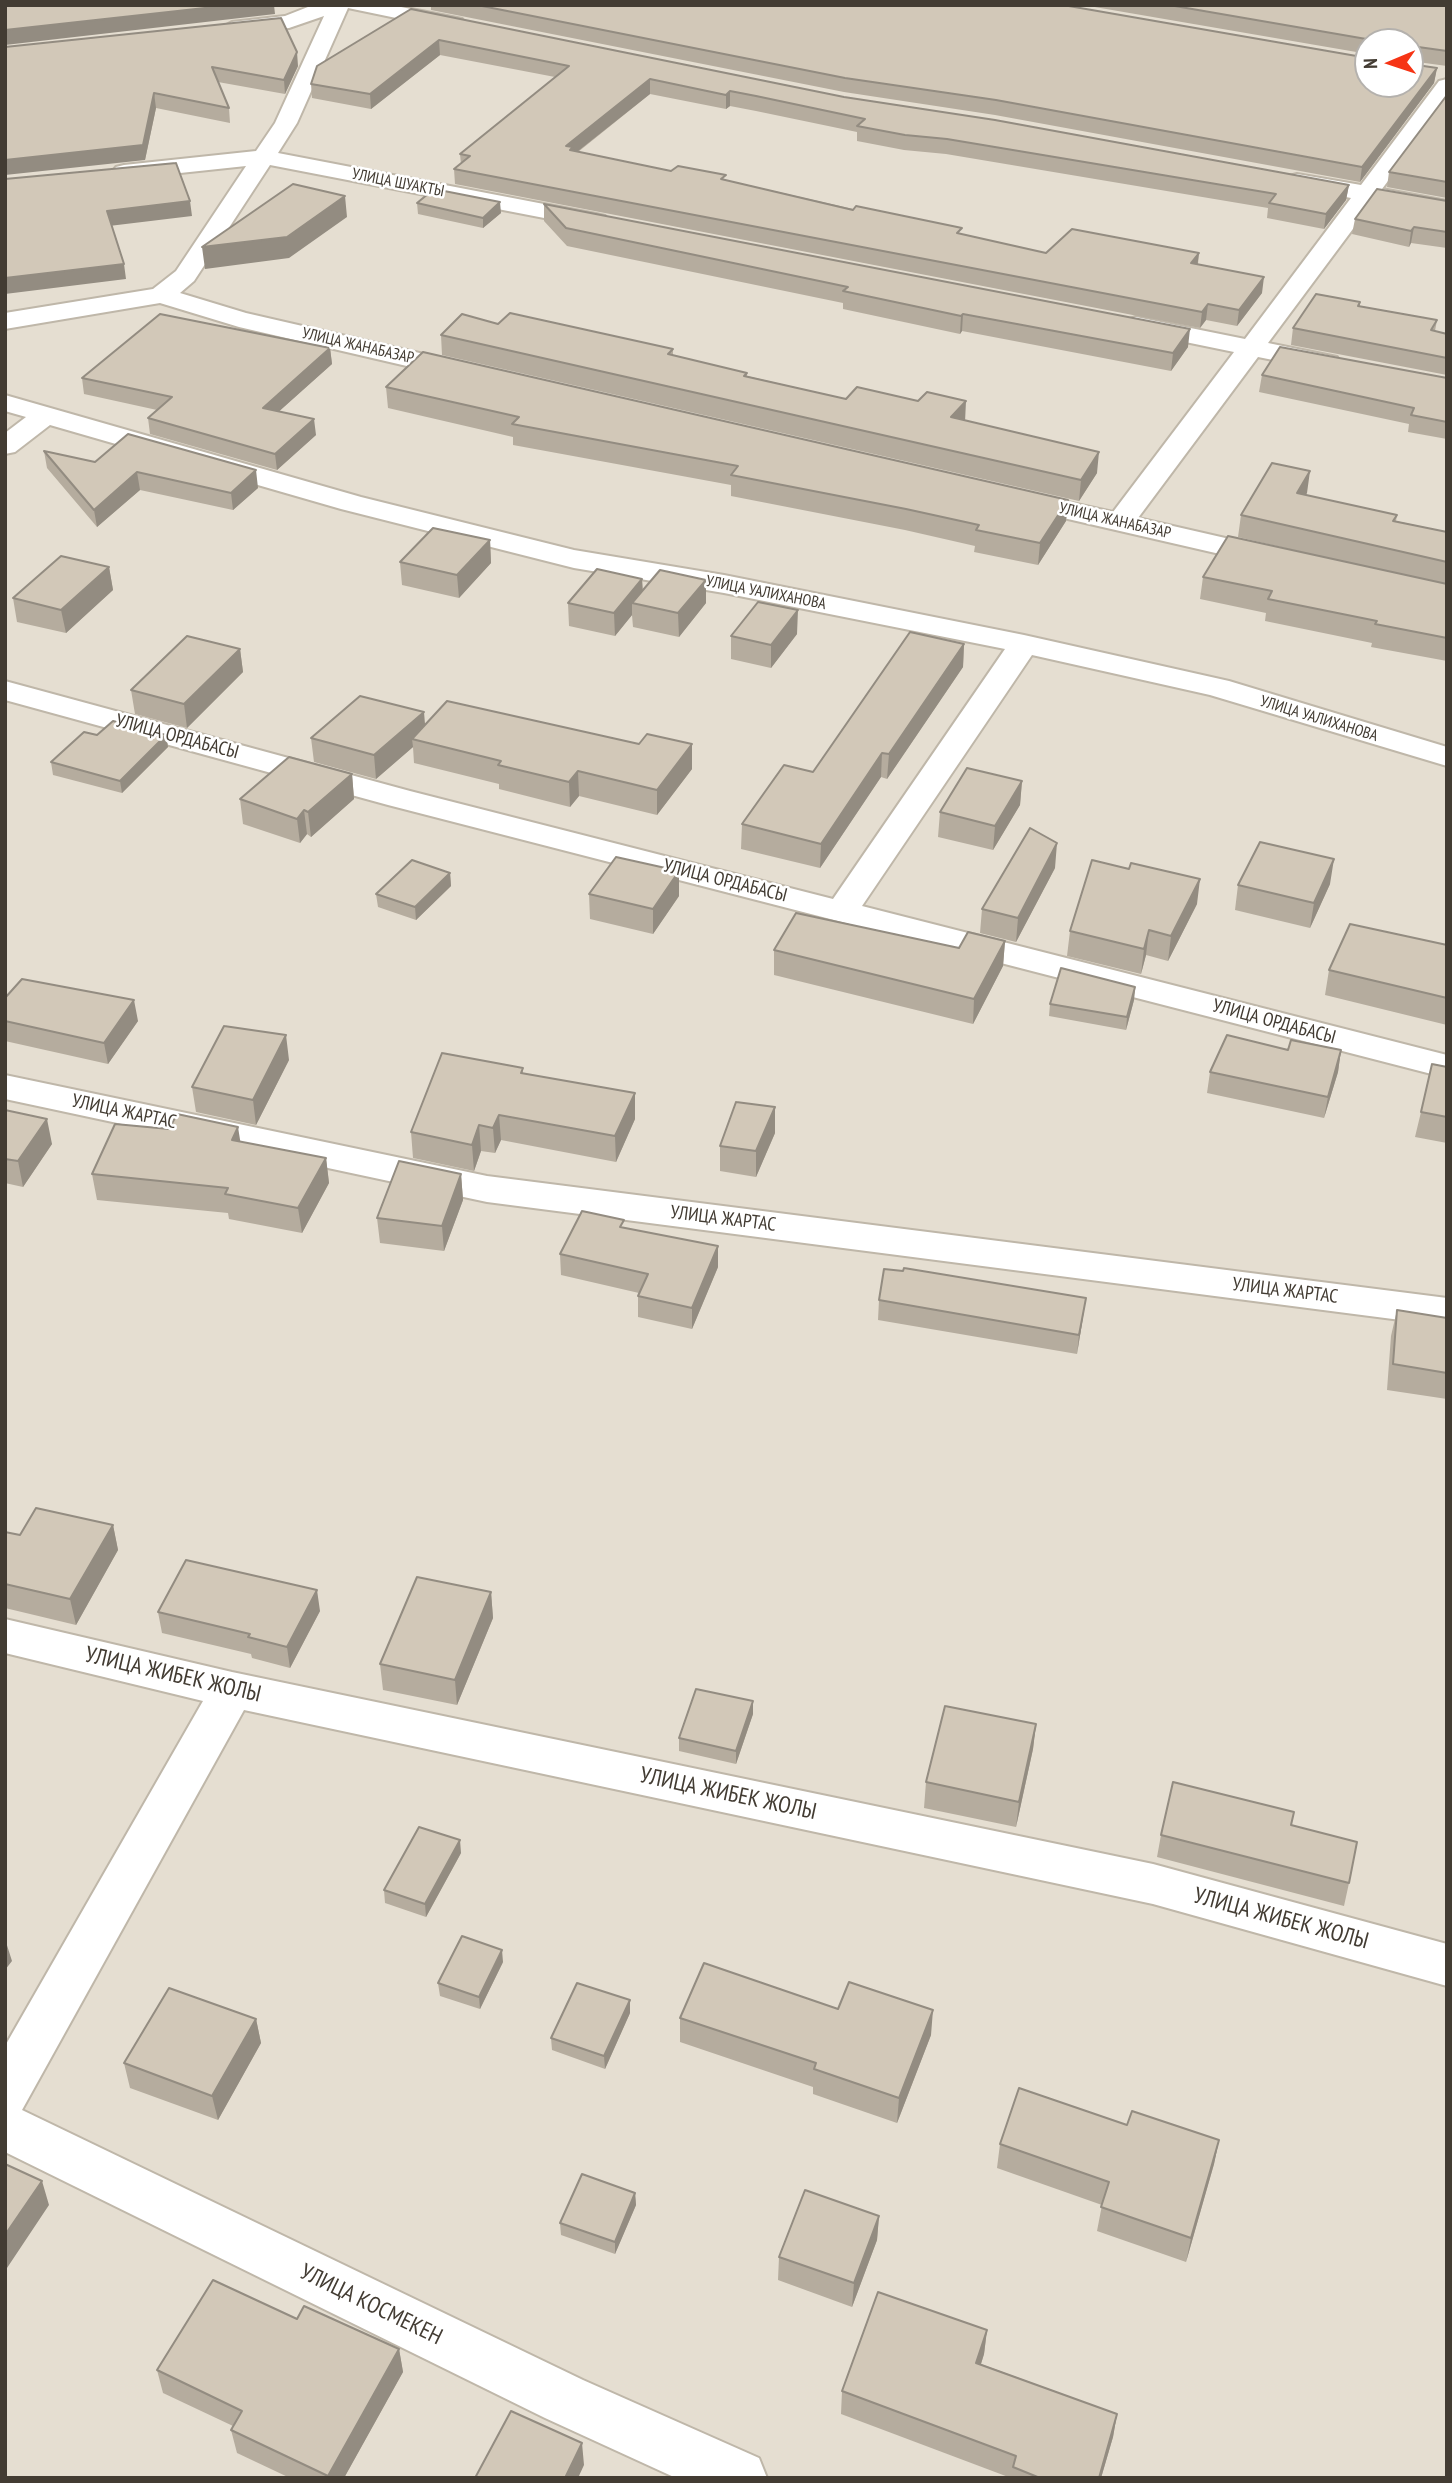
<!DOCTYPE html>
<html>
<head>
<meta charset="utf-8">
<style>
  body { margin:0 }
  #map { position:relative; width:1452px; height:2483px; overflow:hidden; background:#f1ede3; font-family:"PT Sans Narrow",sans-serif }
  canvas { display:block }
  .frame { position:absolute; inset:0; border:7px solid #433c33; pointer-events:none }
  .north { position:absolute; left:1354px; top:28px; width:70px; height:70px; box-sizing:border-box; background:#fff; border:2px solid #b4b1ad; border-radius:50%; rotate:268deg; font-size:19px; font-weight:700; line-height:28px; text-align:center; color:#433c33 }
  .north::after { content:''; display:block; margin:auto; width:24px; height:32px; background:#f63415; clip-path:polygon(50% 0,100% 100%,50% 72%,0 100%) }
</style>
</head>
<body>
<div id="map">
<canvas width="1452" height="2483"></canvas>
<div class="frame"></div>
<div class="north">N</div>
</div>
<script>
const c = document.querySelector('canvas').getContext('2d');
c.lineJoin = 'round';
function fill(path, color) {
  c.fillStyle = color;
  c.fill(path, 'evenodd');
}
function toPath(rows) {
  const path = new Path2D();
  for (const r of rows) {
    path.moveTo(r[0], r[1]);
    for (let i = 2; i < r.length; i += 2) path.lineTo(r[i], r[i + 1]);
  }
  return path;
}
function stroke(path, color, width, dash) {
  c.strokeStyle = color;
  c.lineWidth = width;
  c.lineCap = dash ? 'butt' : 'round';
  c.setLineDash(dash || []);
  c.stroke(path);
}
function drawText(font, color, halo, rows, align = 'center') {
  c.font = font + ' "PT Sans Narrow",sans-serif';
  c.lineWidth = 5;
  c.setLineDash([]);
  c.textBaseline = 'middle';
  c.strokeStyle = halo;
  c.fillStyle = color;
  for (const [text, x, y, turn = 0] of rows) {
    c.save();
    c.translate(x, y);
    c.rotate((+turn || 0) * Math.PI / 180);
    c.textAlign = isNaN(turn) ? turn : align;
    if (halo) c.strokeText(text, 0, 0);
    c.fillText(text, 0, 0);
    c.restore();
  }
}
fill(toPath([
  [5,5,1447,5,1447,2478,5,2478],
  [1368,42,1410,42,1410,84,1368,84]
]), '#e5ded1');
const minor = toPath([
  [313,5,391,5,462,19,465,24,454,30,348,8,297,123,278,153,596,214,605,216,608,221,605,226,596,228,270,165,194,281,180,293,246,313,476,366,480,372,476,378,467,380,239,327,160,303,5,329,5,313,153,289,176,271,246,166,124,179,116,177,112,172,116,167,124,165,256,151,275,123,324,16,289,28,232,34,221,28,232,22,285,16,313,5],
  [1447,79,1447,102,1382,189,1447,201,1447,215,1373,202,1268,343,1337,357,1341,363,1337,369,1328,371,1258,357,1138,518,1282,551,1286,557,1282,563,1272,566,1007,505,1003,499,1007,493,1017,491,1113,512,1234,352,1127,330,1123,325,1127,320,1136,317,1245,339,1351,198,1289,186,1285,181,1289,176,1297,174,1361,185,1439,81,1447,79],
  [5,395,361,497,574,550,724,575,1024,635,1229,681,1447,747,1447,766,1210,695,1032,655,862,906,1447,1055,1447,1078,388,805,5,700,5,681,410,791,833,899,1005,649,724,593,574,568,341,509,50,425,15,452,5,454,5,433,26,417,5,411,5,395],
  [5,1075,487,1176,1447,1298,1447,1326,487,1202,5,1099,5,1075],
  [5,1619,232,1672,1153,1864,1447,1944,1447,1986,1153,1904,244,1710,22,2110,583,2380,759,2458,767,2478,676,2478,545,2418,5,2152,5,2046,203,1701,5,1653,5,1619]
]);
stroke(minor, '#bfb7a9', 4);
fill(minor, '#fff');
fill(toPath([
  [431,5,1063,5,1368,84,1410,42,1368,42,1368,54,1083,5,1447,5,1447,66,1410,61,1410,64,1437,68,1434,83,1360,182,995,115,844,92,431,10],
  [411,9,844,97,1349,185,1346,200,1324,229,1267,218,1268,208,946,154,904,150,857,141,857,132,756,111,730,106,726,109,650,94,578,152,671,171,726,180,1046,253,1199,253,1198,264,1262,293,1237,326,1206,320,1200,328,455,184,454,169,461,164,460,154,555,77,440,55,371,109,312,98,311,84],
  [5,47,298,66,285,94,218,82,229,108,230,123,156,108,145,160],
  [1447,95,1447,198,1387,187,1389,172],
  [1447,201,1447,248,1411,243,1409,247,1352,234,1355,219],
  [417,203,501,213,483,228,418,214],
  [544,204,1188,347,1171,371,962,331,960,334,843,309,843,303,567,246,544,221],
  [1360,302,1360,306,1437,320,1435,331,1447,334,1447,375,1291,345,1293,328],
  [498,324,673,349,673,355,747,373,747,376,846,399,965,420,1097,473,1079,501,442,355,441,335],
  [330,348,332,364,279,411,316,435,277,470,150,434,148,418,157,410,84,394,82,378],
  [1262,375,1447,378,1447,439,1408,432,1409,424,1259,392],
  [386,387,1068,500,1066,521,1038,565,974,552,975,546,905,530,731,496,731,485,513,445,513,437,388,408],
  [44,451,95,462,258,488,233,510,140,490,97,527,47,468],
  [1307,493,1305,495,1397,515,1396,521,1447,532,1447,661,1371,647,1372,643,1265,621,1266,613,1200,599,1203,577,1332,559,1238,537,1241,515],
  [490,540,491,563,459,598,402,585,400,562],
  [109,567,113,590,66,633,17,622,13,598],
  [642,579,643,590,706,603,679,637,633,627,632,615,615,636,569,626,568,603],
  [797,634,771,668,731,659,731,636],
  [964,644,963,667,887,779,881,777,820,868,741,849,742,824,813,772],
  [240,649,243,672,187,728,135,714,131,690],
  [425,725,639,744,692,744,692,769,657,815,579,796,570,807,499,789,499,784,414,763,413,747,376,779,314,762,311,738],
  [166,735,168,747,122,793,53,775,51,762],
  [352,774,354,799,311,837,307,834,300,843,243,824,240,799],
  [1022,781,1020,805,993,850,938,837,940,812],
  [1055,868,1016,942,980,933,982,909],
  [679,871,679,896,653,934,590,919,589,894],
  [450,873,451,886,416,920,378,907,376,894],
  [1330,884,1310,928,1235,910,1238,885],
  [1197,904,1168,961,1146,955,1141,974,1067,956,1070,931],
  [1005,941,1003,966,973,1024,774,975,774,950,959,948],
  [1447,945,1447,1025,1325,995,1329,970],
  [1135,987,1134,1000,1126,1030,1049,1016,1050,1004],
  [5,998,138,1021,108,1064,5,1041],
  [1288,1050,1341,1050,1338,1072,1324,1118,1207,1093,1210,1072],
  [289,1060,256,1125,196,1112,192,1087],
  [1447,1067,1447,1143,1415,1137,1421,1112],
  [523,1068,523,1074,635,1119,616,1162,501,1140,495,1153,481,1151,474,1171,413,1158,411,1132],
  [775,1107,775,1133,756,1177,720,1171,720,1146],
  [5,1110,52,1144,23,1187,5,1183],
  [169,1129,326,1158,329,1183,302,1233,229,1219,228,1213,97,1200,92,1174],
  [461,1174,463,1200,444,1251,380,1243,377,1218],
  [624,1228,718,1246,718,1267,692,1329,638,1317,638,1296,639,1293,561,1275,560,1254],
  [879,1300,1083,1317,1077,1354,878,1320],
  [1397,1310,1447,1318,1447,1399,1387,1390,1391,1336],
  [113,1525,118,1550,76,1625,5,1608,5,1532,20,1535],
  [491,1592,493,1618,457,1705,383,1690,380,1664],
  [320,1611,290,1668,252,1658,251,1654,162,1633,158,1612],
  [753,1701,753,1714,736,1764,679,1751,679,1738],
  [1036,1724,1033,1749,1016,1827,924,1808,926,1782],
  [1291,1825,1349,1883,1344,1906,1157,1857,1161,1835],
  [461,1853,426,1917,385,1903,384,1890],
  [503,1962,480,2009,440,1996,438,1983],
  [838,2009,931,2035,897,2123,813,2094,813,2087,680,2042,680,2018],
  [630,2013,605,2069,552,2050,551,2038],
  [256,2019,261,2043,218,2120,130,2088,124,2063],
  [1127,2125,1219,2140,1214,2164,1186,2262,1097,2231,1102,2205,997,2168,1000,2144],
  [635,2193,636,2205,615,2254,561,2235,560,2223],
  [879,2216,877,2240,852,2307,778,2280,779,2257],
  [297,2319,399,2349,403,2372,344,2478,290,2478,237,2453,231,2430,233,2426,163,2393,157,2370],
  [987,2330,984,2354,981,2364,1117,2414,1113,2437,1101,2478,1011,2478,841,2414,842,2391]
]), '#b5ac9e');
fill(toPath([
  [232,5,274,5,275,14,5,45,5,30],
  [439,40,440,55,371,109,370,94],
  [297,52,298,66,285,94,284,80],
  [1437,68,1434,83,1360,182,1362,167],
  [650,79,650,94,573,155,566,146],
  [730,91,730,106,726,109,726,95],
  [154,93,156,108,145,160,5,175,5,160],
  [1349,185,1346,200,1324,229,1326,214],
  [345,196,347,217,289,258,205,269,202,247],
  [190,201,192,216,109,226,107,211],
  [500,202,501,213,483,228,483,218],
  [1414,227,1411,243,1409,247,1411,231],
  [1199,253,1197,268,1191,263],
  [124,264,126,279,5,294,5,278],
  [1264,277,1262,293,1237,326,1239,310],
  [1208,304,1206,320,1200,328,1202,312],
  [963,314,962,331,960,334,961,316],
  [1190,329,1188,347,1171,371,1173,353],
  [330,348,332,364,265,424,263,408],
  [966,401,965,422,951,417],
  [314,419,316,435,277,470,275,454],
  [1099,452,1097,473,1079,501,1081,480],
  [256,470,258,488,233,510,231,493],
  [1310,471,1307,493,1293,515,1297,493],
  [137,472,140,490,97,527,94,510],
  [1068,500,1066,521,1038,565,1040,543],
  [490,540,491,563,459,598,457,575],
  [109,567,113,590,66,633,61,610],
  [642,579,643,603,632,603,632,615,615,636,614,613],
  [706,580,706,603,679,637,678,613],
  [798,610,797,634,771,668,771,645],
  [964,644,963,667,887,779,889,754],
  [240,649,243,672,187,728,184,704],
  [424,712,426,736,412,739,413,747,376,779,374,755],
  [166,735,168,747,122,793,120,781],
  [692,744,692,769,657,815,657,790],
  [882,753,881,777,820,868,821,844],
  [578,771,579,796,570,807,569,782],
  [352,774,354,799,311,837,308,812],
  [1022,781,1020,805,993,850,995,826],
  [304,810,307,834,300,843,297,819],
  [1057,843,1055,868,1016,942,1018,918],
  [1334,859,1330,884,1310,928,1314,903],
  [679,871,679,896,653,934,653,909],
  [450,873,451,886,416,920,415,907],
  [1200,879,1197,904,1168,961,1171,936],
  [1149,930,1146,955,1141,974,1144,949],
  [1005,941,1003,966,973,1024,974,999],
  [1135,987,1134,1000,1126,1030,1127,1017],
  [134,1000,138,1021,108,1064,104,1043],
  [286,1035,289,1060,256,1125,253,1100],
  [1341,1050,1338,1072,1324,1118,1328,1097],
  [635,1093,635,1119,616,1162,615,1136],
  [775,1107,775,1133,756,1177,756,1151],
  [499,1115,501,1140,495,1153,493,1128],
  [47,1119,52,1144,23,1187,18,1161],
  [479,1125,481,1151,474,1171,472,1145],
  [238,1127,242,1152,232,1140],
  [326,1158,329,1183,302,1233,298,1208],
  [461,1174,463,1200,444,1251,442,1226],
  [718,1246,718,1267,692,1329,692,1308],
  [1086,1298,1083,1317,1077,1354,1079,1335],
  [113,1525,118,1550,76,1625,70,1599],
  [317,1590,320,1611,290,1668,287,1647],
  [491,1592,493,1618,457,1705,455,1680],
  [753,1701,753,1714,736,1764,736,1751],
  [1036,1724,1033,1749,1016,1827,1019,1802],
  [460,1840,461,1853,426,1917,425,1904],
  [5,1939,12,1961,5,1970],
  [502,1950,503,1962,480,2009,479,1997],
  [630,2000,630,2013,605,2069,604,2056],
  [933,2010,931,2035,897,2123,899,2098],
  [256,2019,261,2043,218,2120,212,2096],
  [1219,2140,1214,2164,1186,2262,1191,2238],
  [42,2181,49,2205,5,2271,5,2235],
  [635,2193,636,2205,615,2254,615,2242],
  [879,2216,877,2240,852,2307,854,2283],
  [987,2330,984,2354,974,2386,976,2363],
  [399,2349,403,2372,344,2478,329,2478,328,2476],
  [1117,2414,1113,2437,1101,2478,1099,2478],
  [582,2443,584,2465,578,2478,565,2478]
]), '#938c81');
const building = toPath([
  [5,5,232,5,5,30,5,5],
  [477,5,1063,5,1368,58,1368,84,1410,84,1410,42,1372,42,1372,40,1169,5,1447,5,1447,51,1411,46,1410,64,1437,68,1362,167,996,100,845,78,477,5],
  [411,9,844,97,995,120,1349,185,1326,214,1269,203,1276,194,947,139,905,135,857,126,865,119,756,96,730,91,726,95,650,79,566,146,573,147,570,150,671,171,678,166,726,175,721,179,853,210,856,206,962,228,957,233,1046,253,1072,229,1199,253,1191,263,1264,277,1239,310,1208,304,1202,312,454,169,470,156,460,154,569,66,439,40,370,94,311,84,317,66,411,9],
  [281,18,297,52,284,80,212,67,229,108,154,93,143,145,5,160,5,47,281,18],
  [1447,95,1447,182,1389,172,1447,95],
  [176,163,190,201,107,211,124,264,5,278,5,179,176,163],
  [293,184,345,196,287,237,202,247,293,184],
  [434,189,500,202,483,218,417,203,434,189],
  [1377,189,1447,201,1447,232,1414,227,1411,231,1355,219,1377,189],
  [544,204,1190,329,1173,353,963,314,961,316,843,291,848,287,566,228,544,204],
  [1316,294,1360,302,1358,306,1437,320,1431,330,1447,334,1447,358,1293,328,1316,294],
  [510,313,673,349,668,354,747,373,744,376,846,399,857,387,918,401,927,392,966,401,951,417,1099,452,1081,480,441,335,462,314,498,324,510,313],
  [160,314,330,348,263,408,314,419,275,454,148,418,172,397,82,378,160,314],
  [1280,347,1447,378,1447,422,1411,415,1414,408,1262,375,1280,347],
  [423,352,1068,500,1040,543,976,530,979,525,906,509,731,475,738,466,512,424,519,417,386,387,423,352],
  [128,434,256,470,231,493,137,472,94,510,44,451,95,462,128,434],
  [1272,463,1310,471,1297,493,1397,515,1393,521,1447,532,1447,562,1241,515,1272,463],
  [433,528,490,540,457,575,400,562,433,528],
  [1228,536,1447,584,1447,638,1375,624,1377,621,1268,599,1272,591,1203,577,1228,536],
  [61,556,109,567,61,610,13,598,61,556],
  [597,569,642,579,614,613,568,603,597,569],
  [660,570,706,580,678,613,632,603,660,570],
  [758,602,798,610,771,645,731,636,758,602],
  [910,632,964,644,889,754,882,753,821,844,742,824,784,765,813,772,910,632],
  [187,636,240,649,184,704,131,690,187,636],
  [360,696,424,712,374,755,311,738,360,696],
  [447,701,639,744,647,734,692,744,657,790,578,771,569,782,498,765,501,761,412,739,447,701],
  [113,721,166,735,120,781,51,762,84,732,97,735,113,721],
  [289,757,352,774,308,812,304,810,297,819,240,799,289,757],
  [967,768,1022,781,995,826,940,812,967,768],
  [1030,828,1057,843,1018,918,982,909,1030,828],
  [1260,842,1334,859,1314,903,1238,885,1260,842],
  [616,857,679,871,653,909,589,894,616,857],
  [412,860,450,873,415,907,376,894,412,860],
  [1092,860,1129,869,1131,863,1200,879,1171,936,1149,930,1144,949,1070,931,1092,860],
  [796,913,959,948,968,932,1005,941,974,999,774,950,796,913],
  [1350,924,1447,945,1447,998,1329,970,1350,924],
  [1061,968,1135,987,1127,1017,1050,1004,1061,968],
  [22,979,134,1000,104,1043,5,1021,5,998,22,979],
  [224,1026,286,1035,253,1100,192,1087,224,1026],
  [1227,1035,1288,1050,1291,1040,1341,1050,1328,1097,1210,1072,1227,1035],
  [442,1053,523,1068,521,1073,635,1093,615,1136,499,1115,493,1128,479,1125,472,1145,411,1132,442,1053],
  [1432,1064,1447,1067,1447,1117,1421,1112,1432,1064],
  [736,1102,775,1107,756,1151,720,1146,736,1102],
  [5,1110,47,1119,18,1161,5,1159,5,1110],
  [177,1114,238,1127,232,1140,326,1158,298,1208,225,1194,228,1188,92,1174,115,1124,169,1129,177,1114],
  [399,1161,461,1174,442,1226,377,1218,399,1161],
  [582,1211,624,1220,620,1227,718,1246,692,1308,638,1296,648,1274,560,1254,582,1211],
  [904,1268,1086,1298,1079,1335,879,1300,884,1269,903,1271,904,1268],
  [1397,1310,1447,1318,1447,1373,1393,1364,1397,1310],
  [36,1508,113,1525,70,1599,5,1584,5,1532,20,1535,36,1508],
  [186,1560,317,1590,287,1647,248,1637,250,1634,158,1612,186,1560],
  [417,1577,491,1592,455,1680,380,1664,417,1577],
  [696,1689,753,1701,736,1751,679,1738,696,1689],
  [945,1706,1036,1724,1019,1802,926,1782,945,1706],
  [1173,1782,1294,1812,1291,1825,1357,1842,1349,1883,1161,1835,1173,1782],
  [419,1827,460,1840,425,1904,384,1890,419,1827],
  [462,1936,502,1950,479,1997,438,1983,462,1936],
  [704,1963,838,2009,849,1982,933,2010,899,2098,814,2069,816,2063,680,2018,704,1963],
  [577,1983,630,2000,604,2056,551,2038,577,1983],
  [169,1988,256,2019,212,2096,124,2063,169,1988],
  [1019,2088,1127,2125,1132,2111,1219,2140,1191,2238,1101,2207,1109,2182,1000,2144,1019,2088],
  [5,2164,42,2181,5,2235,5,2164],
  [582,2174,635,2193,615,2242,560,2223,582,2174],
  [805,2190,879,2216,854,2283,779,2257,805,2190],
  [213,2280,297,2319,304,2306,399,2349,328,2476,231,2430,242,2411,157,2370,213,2280],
  [878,2292,987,2330,976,2363,1117,2414,1099,2478,1040,2478,1013,2467,1016,2456,842,2391,878,2292],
  [511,2411,582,2443,565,2478,475,2478,511,2411]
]);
fill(building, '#d2c8b8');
stroke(building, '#938c81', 2);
drawText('16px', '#433c33', '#fff', [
  ["УЛИЦА ШУАКТЫ",398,183,11],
  ["УЛИЦА ЖАНАБАЗАР",358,346,13],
  ["УЛИЦА ЖАНАБАЗАР",1115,521,13],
  ["УЛИЦА УАЛИХАНОВА",766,593,11],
  ["УЛИЦА УАЛИХАНОВА",1319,719,17]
]);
drawText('19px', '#433c33', '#fff', [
  ["УЛИЦА ОРДАБАСЫ",177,737,15],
  ["УЛИЦА ОРДАБАСЫ",725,881,14],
  ["УЛИЦА ОРДАБАСЫ",1274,1022,15],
  ["УЛИЦА ЖАРТАС",124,1112,12],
  ["УЛИЦА ЖАРТАС",723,1219,7],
  ["УЛИЦА ЖАРТАС",1285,1291,7]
]);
drawText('23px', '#433c33', '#fff', [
  ["УЛИЦА ЖИБЕК ЖОЛЫ",173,1675,13],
  ["УЛИЦА ЖИБЕК ЖОЛЫ",728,1794,12],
  ["УЛИЦА ЖИБЕК ЖОЛЫ",1281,1919,15],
  ["УЛИЦА КОСМЕКЕН",371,2305,26]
]);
</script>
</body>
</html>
